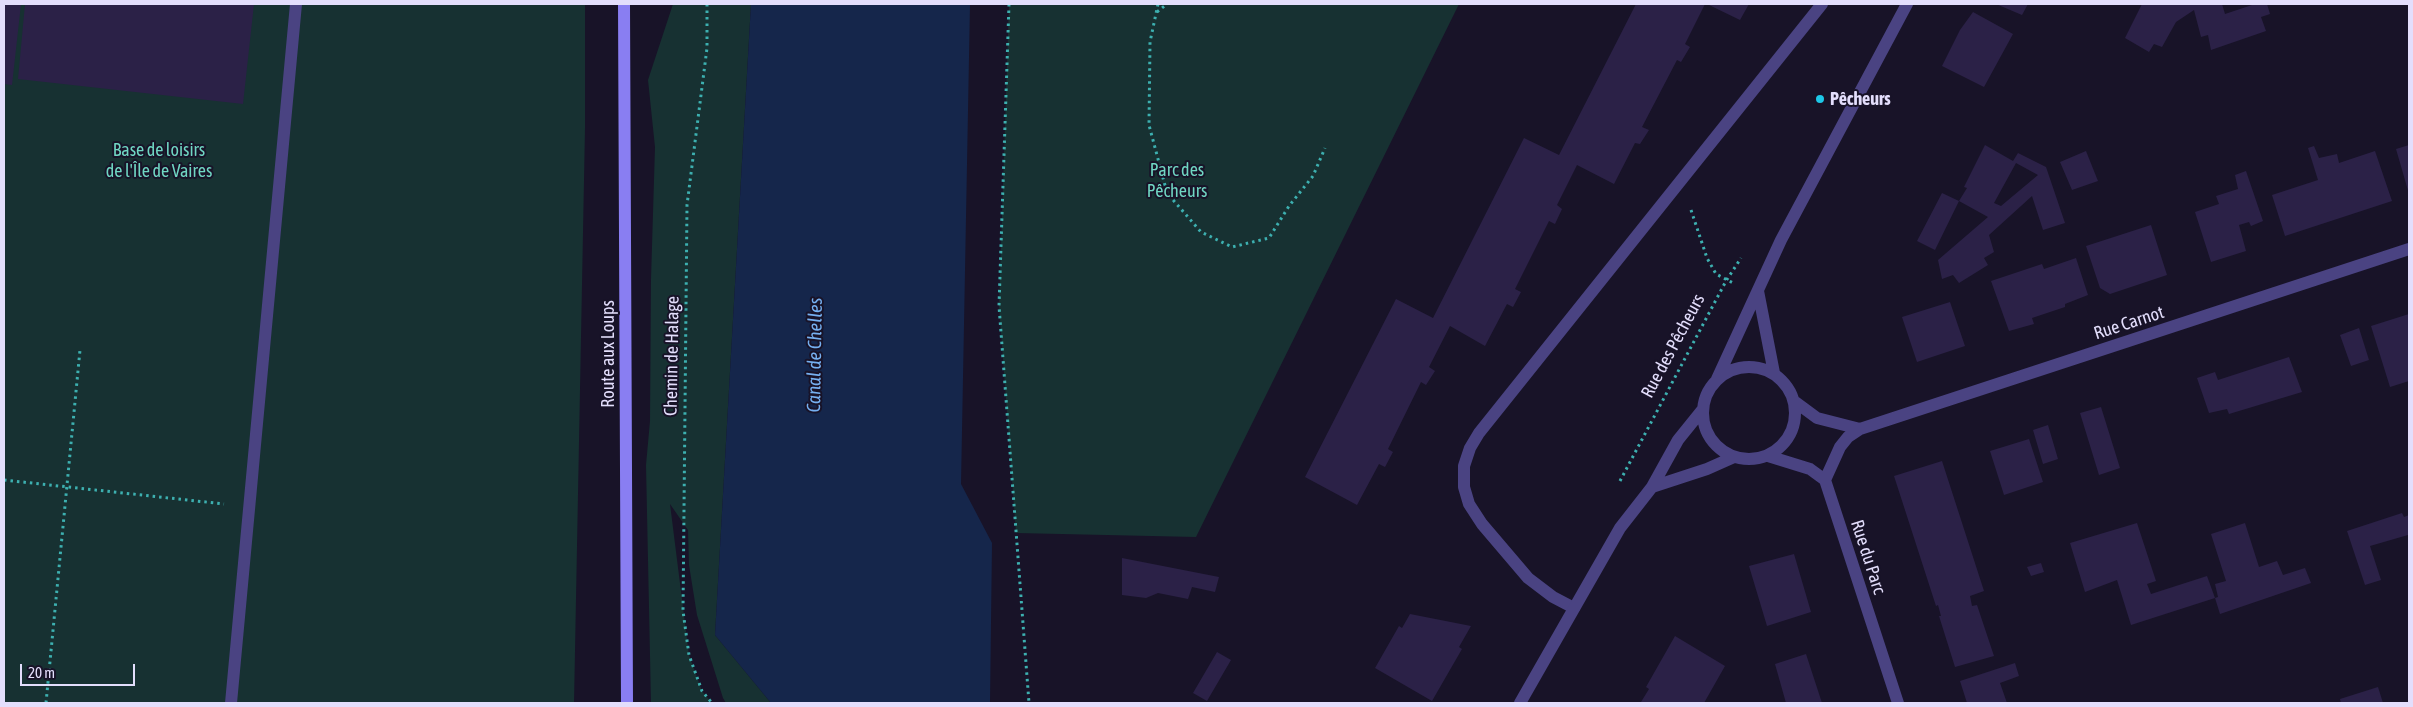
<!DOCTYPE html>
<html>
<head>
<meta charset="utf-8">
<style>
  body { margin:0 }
  #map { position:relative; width:2413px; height:707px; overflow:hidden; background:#181328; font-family:"Asap Condensed",sans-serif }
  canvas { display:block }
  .frame { position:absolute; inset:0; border:5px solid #e3defc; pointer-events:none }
  .scale { position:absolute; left:20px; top:664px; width:115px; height:22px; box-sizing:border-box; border:2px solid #e3defc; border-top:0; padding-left:6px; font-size:15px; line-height:18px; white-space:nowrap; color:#e3defc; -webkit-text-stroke:4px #181328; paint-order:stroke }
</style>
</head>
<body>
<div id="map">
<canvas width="2413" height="707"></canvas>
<div class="frame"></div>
<div class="scale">20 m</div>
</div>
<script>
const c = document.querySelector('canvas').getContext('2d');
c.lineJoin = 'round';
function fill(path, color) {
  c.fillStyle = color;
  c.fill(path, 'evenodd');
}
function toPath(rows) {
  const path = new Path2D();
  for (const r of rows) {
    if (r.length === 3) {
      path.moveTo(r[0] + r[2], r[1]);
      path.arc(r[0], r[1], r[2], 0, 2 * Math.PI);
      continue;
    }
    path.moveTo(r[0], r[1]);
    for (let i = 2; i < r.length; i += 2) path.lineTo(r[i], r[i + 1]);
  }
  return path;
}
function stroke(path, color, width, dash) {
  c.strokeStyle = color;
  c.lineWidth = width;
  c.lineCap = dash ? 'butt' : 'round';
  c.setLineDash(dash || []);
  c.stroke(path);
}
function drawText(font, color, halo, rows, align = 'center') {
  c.font = font + ' "Asap Condensed",sans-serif';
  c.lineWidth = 4;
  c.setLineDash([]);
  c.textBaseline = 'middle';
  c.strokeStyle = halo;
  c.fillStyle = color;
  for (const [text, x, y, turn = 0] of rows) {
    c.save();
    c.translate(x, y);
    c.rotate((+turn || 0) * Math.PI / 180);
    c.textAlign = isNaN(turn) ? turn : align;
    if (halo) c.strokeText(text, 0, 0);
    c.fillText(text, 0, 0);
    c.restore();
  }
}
fill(toPath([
  [4,4,585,4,585,128,574,703,4,703],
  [673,4,751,4,715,635,771,703,726,703,723,698,697,615,689,565,688,530,670,504,689,655,702,691,712,703,651,703,646,465,650,421,651,279,655,147,648,80],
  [1009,4,1459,4,1196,537,1016,533,999,306]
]), '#173132');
fill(toPath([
  [751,4,970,4,961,484,992,543,990,703,771,703,715,635]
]), '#15264b');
fill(toPath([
  [4,4,21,4,12,85,4,84],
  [25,4,254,4,243,104,18,79],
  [1636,4,1705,4,1685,44,1690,47,1681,62,1677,60,1642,127,1649,130,1640,144,1635,143,1614,184,1577,165,1557,205,1562,209,1555,224,1549,221,1515,289,1521,292,1513,307,1507,304,1485,346,1450,326,1429,367,1435,371,1426,385,1421,382,1388,449,1393,452,1385,467,1379,464,1357,505,1305,477,1396,299,1433,318,1524,138,1559,155],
  [1707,4,1749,4,1740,20],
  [1996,4,2028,4,2022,15],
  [2142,4,2222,4,2225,14,2255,4,2267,4,2270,14,2261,17,2266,31,2211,50,2208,35,2201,37,2194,10,2176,22,2162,47,2154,44,2149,52,2125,38],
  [1973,12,2013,34,1984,87,1942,66,1960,30],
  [1985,145,2013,161,2018,153,2046,167,2065,223,2043,230,2032,196,1989,235,1994,252,1984,258,1988,265,1959,283,1953,275,1942,279,1938,260,1988,217,1959,201,1967,188,1964,187],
  [2016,163,2038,175,2001,206,1994,203],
  [2409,145,2409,194,2396,149],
  [2314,146,2319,158,2337,154,2339,163,2375,151,2392,201,2285,236,2272,195,2318,180,2308,148],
  [2086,151,2098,181,2072,190,2060,162],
  [2246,171,2263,221,2251,226,2249,222,2239,225,2246,251,2211,262,2195,212,2219,204,2216,196,2238,189,2235,175],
  [1942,193,1959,201,1935,250,1917,241],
  [2151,225,2167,275,2110,294,2100,288,2086,246],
  [2076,258,2088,295,2065,304,2065,307,2032,318,2034,324,2009,331,1991,281,2042,264,2044,269],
  [1950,302,1965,346,1917,362,1902,317],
  [2409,314,2409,381,2390,387,2371,326],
  [2359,328,2369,360,2351,366,2340,335],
  [2289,357,2302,392,2229,414,2227,409,2209,413,2197,378,2215,372,2218,380],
  [2101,407,2120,468,2099,475,2080,413],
  [2048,425,2058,459,2043,464,2033,430],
  [2029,439,2043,482,2004,495,1990,451],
  [1942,461,1984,591,1970,596,1972,606,1977,605,1994,656,1955,667,1939,616,1941,616,1938,605,1936,606,1894,476],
  [2402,513,2404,517,2409,515,2409,538,2408,535,2370,546,2381,580,2365,585,2347,531],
  [2137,523,2156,581,2147,584,2151,594,2207,576,2215,598,2131,625,2117,580,2085,592,2070,543],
  [2245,523,2259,567,2277,561,2283,575,2305,568,2311,583,2220,614,2215,598,2218,597,2215,584,2226,581,2211,534],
  [1794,554,1811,612,1767,626,1749,566],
  [1122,558,1219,577,1215,592,1192,587,1188,599,1158,593,1146,598,1122,595],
  [2041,563,2044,572,2031,576,2027,567],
  [1410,614,1471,626,1459,647,1462,649,1432,701,1375,668,1399,626,1402,628],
  [1675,636,1725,666,1704,703,1644,703,1641,702,1649,689,1646,687],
  [1217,652,1231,660,1207,701,1193,693],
  [1806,654,1822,703,1786,703,1775,664],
  [2015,663,2019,676,2000,683,2007,703,1967,703,1960,681],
  [2378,687,2383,703,2341,703,2340,699]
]), '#2b2147');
stroke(toPath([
  [707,4,707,48,687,205,683,611,689,655,702,691,712,703],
  [1009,4,999,306,1029,703],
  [1158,4,1150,42,1149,125,1167,193,1201,232,1232,247,1269,238,1289,206,1313,176,1325,148],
  [1157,12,1167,4],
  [1691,210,1707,258,1716,274,1733,283],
  [4,480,224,504],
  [1620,481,1726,281,1741,258],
  [46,703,80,350]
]), '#3db0b0', 3, [2.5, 4]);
stroke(toPath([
  [1574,608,1553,597,1528,578,1482,524,1469,504,1464,487,1464,466,1470,448,1479,433,1822,4],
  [231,703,296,4]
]), '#4a4382', 12);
stroke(toPath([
  [1758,291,1774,373],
  [1749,413,46],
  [1717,379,1781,240,1907,4],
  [1794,401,1817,418,1860,429,2409,249],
  [1768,456,1810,469,1825,480,1898,703],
  [1825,480,1840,447,1848,437,1860,429],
  [1652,487,1707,469,1734,457],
  [1520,703,1620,528,1652,487,1678,440,1703,409]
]), '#4a4382', 12);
stroke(toPath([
  [624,4,627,703]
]), '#897ef2', 12);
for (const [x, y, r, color] of [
  [1820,99,5,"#1dc7e8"]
]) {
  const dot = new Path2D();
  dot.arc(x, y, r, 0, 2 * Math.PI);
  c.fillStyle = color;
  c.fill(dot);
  stroke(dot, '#181328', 2);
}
drawText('bold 18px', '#e3defc', '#181328', [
  ["Pêcheurs",1830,99]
], 'left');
drawText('18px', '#70d6c3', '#181328', [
  ["Base de loisirs",159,150],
  ["de l'Île de Vaires",159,171],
  ["Parc des",1177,170],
  ["Pêcheurs",1177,191]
]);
drawText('18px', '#e3defc', '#181328', [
  ["Rue Carnot",2129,323,-18],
  ["Rue des Pêcheurs",1673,346,-62],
  ["Route aux Loups",608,354,-90],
  ["Chemin de Halage",672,356,-89],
  ["Rue du Parc",1868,557,72]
]);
drawText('italic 19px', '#76b0f1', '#181328', [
  ["Canal de Chelles",815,355,-89]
]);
</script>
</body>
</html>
